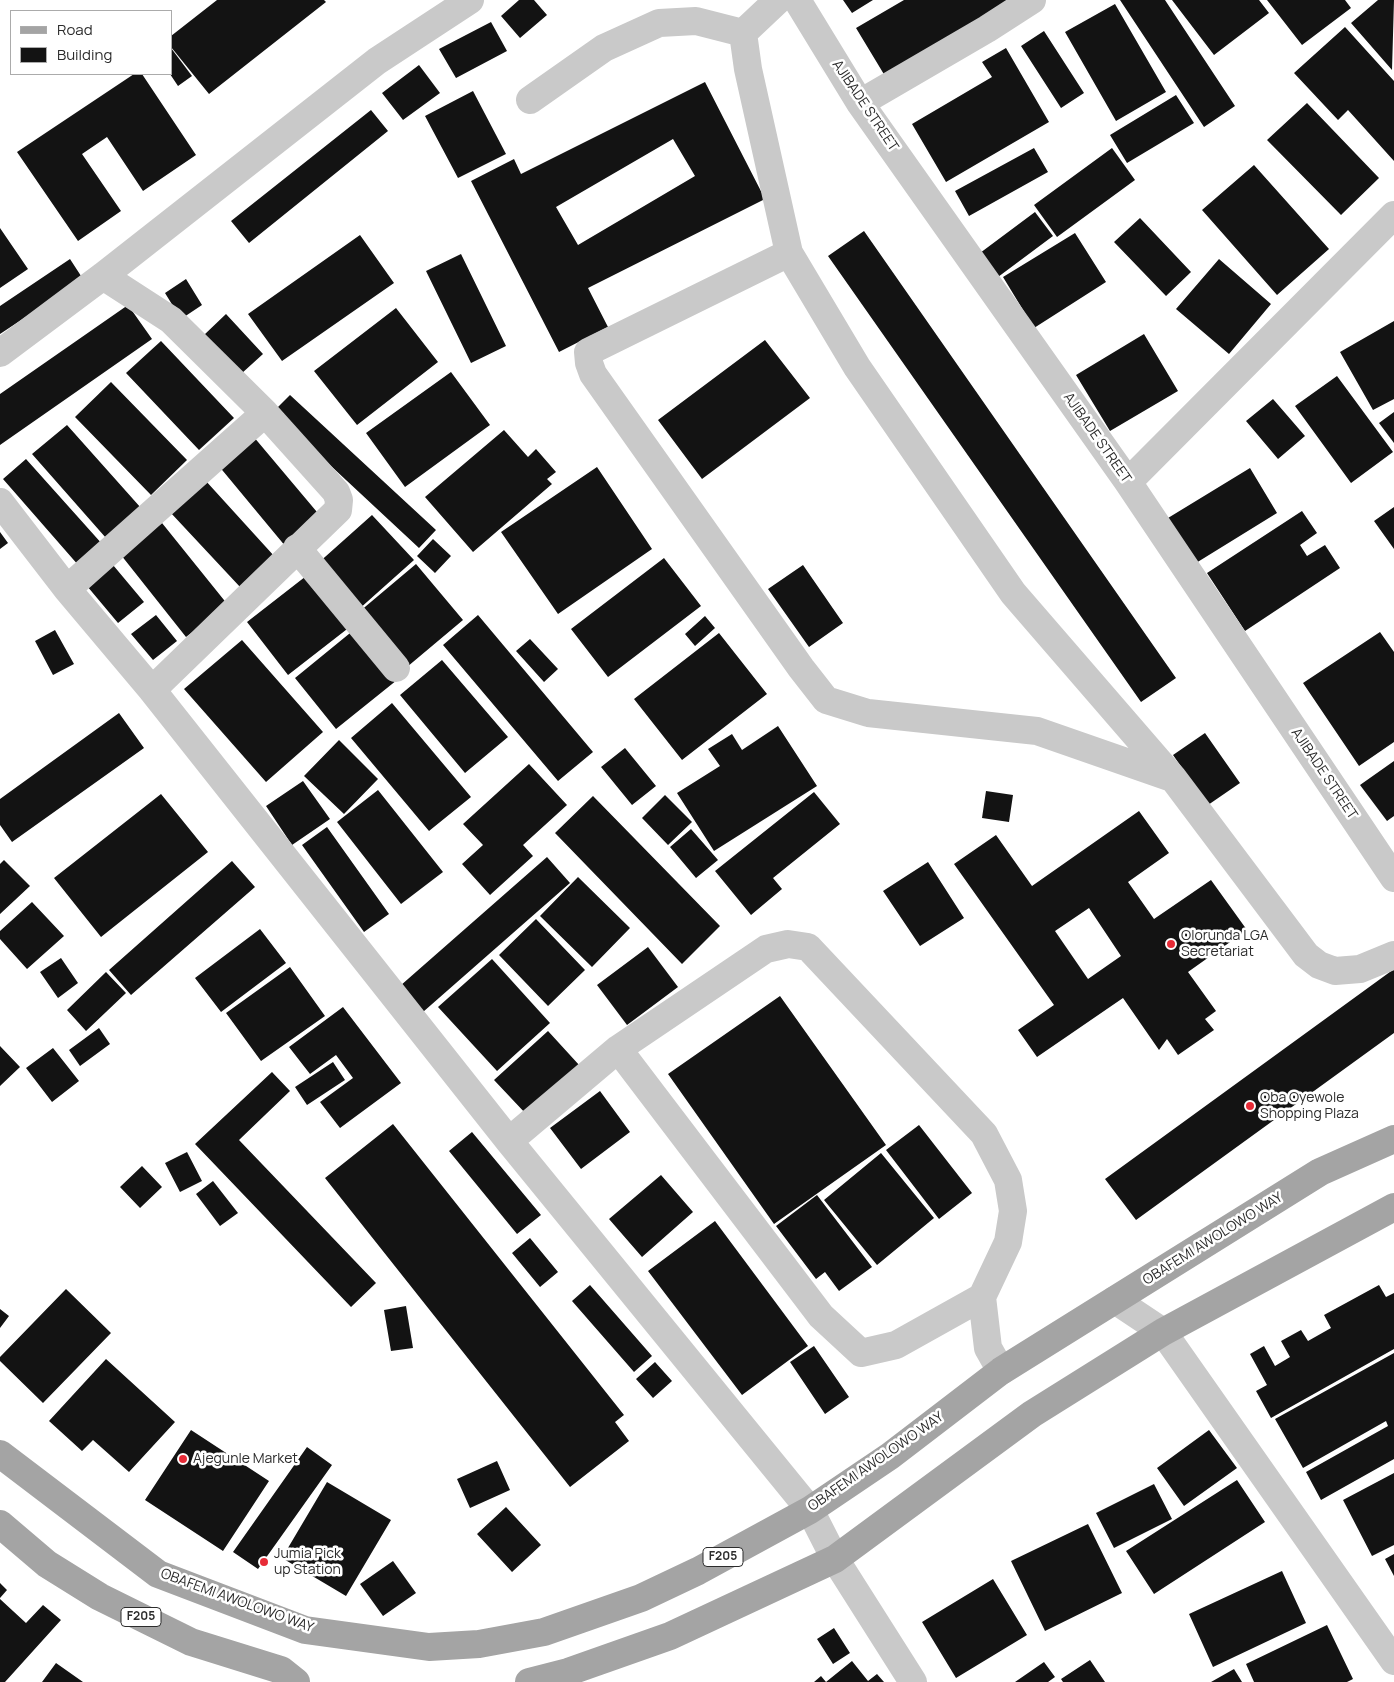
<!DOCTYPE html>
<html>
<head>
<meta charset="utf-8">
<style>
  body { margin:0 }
  #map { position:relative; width:1394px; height:1682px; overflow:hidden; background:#fff; font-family:Manrope,sans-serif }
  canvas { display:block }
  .legend { position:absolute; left:10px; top:10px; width:162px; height:65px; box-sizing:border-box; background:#fff; border:1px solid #ababab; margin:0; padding:6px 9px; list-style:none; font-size:15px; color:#2c2c2c }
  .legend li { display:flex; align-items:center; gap:10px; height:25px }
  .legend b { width:25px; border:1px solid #ababab }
</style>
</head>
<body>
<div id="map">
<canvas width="1394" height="1682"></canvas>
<ul class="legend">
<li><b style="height:6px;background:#a4a4a4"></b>Road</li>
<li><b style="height:14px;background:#131313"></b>Building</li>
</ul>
</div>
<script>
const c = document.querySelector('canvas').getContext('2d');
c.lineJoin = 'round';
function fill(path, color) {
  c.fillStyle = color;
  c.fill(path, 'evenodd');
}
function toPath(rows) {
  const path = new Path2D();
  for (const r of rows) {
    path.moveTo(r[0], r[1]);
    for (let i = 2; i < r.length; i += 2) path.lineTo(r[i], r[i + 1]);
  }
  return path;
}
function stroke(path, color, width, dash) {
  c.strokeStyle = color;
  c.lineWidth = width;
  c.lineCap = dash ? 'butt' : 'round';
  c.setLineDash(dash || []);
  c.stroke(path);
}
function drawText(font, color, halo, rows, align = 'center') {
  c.font = font + ' Manrope,sans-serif';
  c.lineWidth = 5;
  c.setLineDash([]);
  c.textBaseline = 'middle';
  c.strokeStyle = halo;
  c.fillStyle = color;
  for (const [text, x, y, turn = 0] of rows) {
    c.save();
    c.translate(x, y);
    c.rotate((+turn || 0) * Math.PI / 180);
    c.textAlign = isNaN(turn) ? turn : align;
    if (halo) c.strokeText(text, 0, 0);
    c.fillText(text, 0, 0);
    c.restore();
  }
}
fill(toPath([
  [217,0,324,0,326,2,209,94,171,47,171,36],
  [519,0,534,0,547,15,520,38,501,16],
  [843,0,873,0,852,13],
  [904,0,1011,0,885,76,856,28],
  [1120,0,1165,0,1235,106,1204,127],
  [1172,0,1259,0,1269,13,1214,55],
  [1267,0,1345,0,1351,8,1302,45],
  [1378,0,1394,0,1392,70,1351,23],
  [1115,4,1166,92,1116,121,1065,32],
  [491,22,507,51,456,78,439,49],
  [1345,27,1394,81,1394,161,1348,110,1338,120,1294,73],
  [1044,31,1084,93,1061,108,1021,46],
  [171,48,192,76,178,86,170,74],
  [1006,48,1049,122,946,182,912,124,992,77,982,62],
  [419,65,440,93,403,120,382,93],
  [134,74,142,74,196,155,143,191,107,137,82,154,121,211,78,241,17,152],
  [705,82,765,199,588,288,608,327,559,352,471,181,514,159,521,174],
  [673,139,695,176,578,245,556,207],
  [473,91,506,154,458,178,425,116],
  [1176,95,1194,123,1127,163,1110,135],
  [1307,103,1379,178,1341,215,1267,140],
  [371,110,388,131,249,243,231,221],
  [1034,148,1048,172,969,216,955,191],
  [1112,148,1135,180,1057,237,1034,205],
  [1254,165,1329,249,1277,295,1202,210],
  [1035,212,1053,236,998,277,980,253],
  [1140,218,1191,272,1166,296,1114,242],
  [0,228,28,269,0,288],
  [864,231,1176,678,1141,702,828,256],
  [1075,233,1106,282,1034,328,1003,277],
  [360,235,394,283,282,361,248,314],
  [461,254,506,346,471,363,426,271],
  [70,259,83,279,0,334,0,306],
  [1219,259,1271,304,1229,354,1176,309],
  [186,279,202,305,181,319,165,293],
  [128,305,152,339,0,445,0,394],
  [396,308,438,362,357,425,314,371],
  [226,314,263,354,241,374,204,335],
  [1394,321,1394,399,1373,410,1340,352],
  [1144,334,1178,391,1110,431,1076,375],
  [765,340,810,398,702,479,658,420],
  [161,341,234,418,199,450,126,373],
  [451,372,490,425,405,487,366,433],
  [1337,376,1393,452,1351,483,1295,406],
  [111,382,187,460,151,495,75,417],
  [290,395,436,530,419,548,273,412],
  [1273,399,1305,436,1278,459,1246,421],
  [1394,412,1394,443,1379,423],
  [67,425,141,508,106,538,32,454],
  [504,430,528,457,536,449,556,472,547,479,552,484,473,552,425,497],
  [253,436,322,518,286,547,218,465],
  [26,459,103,545,79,566,3,479],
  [597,467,652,549,558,614,501,532],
  [1250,468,1277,513,1196,563,1168,518],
  [205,480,275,557,241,588,170,512],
  [1394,507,1394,549,1374,521],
  [1302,511,1317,533,1300,545,1307,556,1325,545,1340,568,1245,631,1207,573],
  [372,515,414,560,358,610,316,565],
  [162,523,228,605,186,637,121,555],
  [0,532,8,543,0,549],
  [433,539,451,556,435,573,417,556],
  [664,558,701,606,608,677,571,629],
  [416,564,463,620,407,667,359,612],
  [113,565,144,602,118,623,87,586],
  [803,565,843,623,809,647,768,589],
  [310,573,351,626,288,675,247,622],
  [156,615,177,641,153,660,131,634],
  [478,615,593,752,558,781,443,645],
  [705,616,715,628,695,646,685,634],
  [355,629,397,680,336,729,295,678],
  [55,630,74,664,53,675,35,641],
  [1380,632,1394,652,1394,742,1359,766,1303,683],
  [719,633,767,694,682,760,634,699],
  [530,639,558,669,544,682,516,651],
  [242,640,323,732,266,782,184,689],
  [442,660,508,737,465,773,400,695],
  [392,703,471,797,429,831,351,738],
  [119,713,144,748,12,842,0,825,0,799],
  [778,726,817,786,714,851,677,793,720,766,708,749,732,734,742,750],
  [1205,733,1240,783,1208,805,1173,755],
  [339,740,378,779,344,814,304,776],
  [625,748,656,786,632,805,601,767],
  [1394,761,1394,816,1387,821,1360,785],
  [529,764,567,805,523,845,533,856,490,895,462,864,483,845,463,824],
  [303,781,330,819,292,845,266,806],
  [378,790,443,872,401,904,337,822],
  [986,791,1013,795,1009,822,982,818],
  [814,792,840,824,773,878,782,889,751,915,715,871],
  [161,794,208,852,101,937,54,878],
  [665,795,692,822,668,845,642,818],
  [593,796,720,926,682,964,555,833],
  [1139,811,1169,853,1128,882,1154,919,1211,880,1247,930,1188,972,1216,1011,1205,1019,1214,1030,1178,1055,1167,1039,1159,1050,1123,998,1037,1057,1018,1030,1054,1005,954,864,996,835,1032,886],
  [1089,908,1121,956,1088,979,1055,931],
  [327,827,389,914,364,932,302,845],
  [691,829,718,860,696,878,670,847],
  [547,857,570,883,423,1012,400,986],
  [4,860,30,886,0,914,0,864],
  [232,861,255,887,131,995,109,970],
  [928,862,964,918,920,946,883,891],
  [578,877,630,928,592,967,540,916],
  [32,902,64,936,27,969,0,939,0,931],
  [536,919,585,970,548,1006,499,955],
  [260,929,286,963,221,1012,195,978],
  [648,947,678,987,627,1025,597,985],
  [61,958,78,983,58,998,40,972],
  [492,959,550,1023,497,1071,438,1007],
  [290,967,325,1016,261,1061,226,1013],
  [1394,969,1394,1033,1136,1220,1105,1179],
  [106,972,126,993,86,1031,67,1010],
  [780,996,886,1145,774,1224,668,1074],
  [343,1007,401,1083,340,1128,320,1102,353,1078,336,1055,310,1074,289,1047],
  [99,1028,110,1044,80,1066,69,1050],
  [548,1031,580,1066,527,1115,494,1080],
  [0,1046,20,1067,0,1086],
  [53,1048,79,1081,52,1102,26,1068],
  [333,1062,345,1080,307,1105,295,1087],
  [272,1072,290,1091,239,1140,376,1283,351,1307,195,1144],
  [600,1091,630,1132,581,1169,550,1128],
  [393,1124,624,1415,615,1422,629,1441,570,1487,325,1178],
  [919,1125,972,1193,939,1219,886,1150],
  [472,1132,541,1215,517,1234,449,1151],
  [187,1152,202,1181,180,1192,165,1163],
  [881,1153,934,1218,877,1265,824,1200],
  [142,1166,162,1187,140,1208,120,1187],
  [661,1175,693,1212,642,1257,609,1219],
  [213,1181,238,1213,220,1226,196,1194],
  [817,1195,872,1267,839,1291,825,1272,816,1279,776,1226],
  [715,1221,808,1346,742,1395,648,1271],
  [530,1238,558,1272,540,1287,512,1253],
  [590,1285,652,1356,634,1372,572,1301],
  [1379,1285,1386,1297,1394,1293,1394,1349,1271,1418,1256,1391,1267,1385,1250,1354,1264,1346,1275,1366,1290,1357,1281,1341,1301,1330,1308,1341,1331,1328,1324,1315],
  [66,1289,111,1333,43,1403,0,1361,0,1357],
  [406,1306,413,1348,391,1351,384,1310],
  [0,1309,9,1316,0,1328],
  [814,1346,849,1397,825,1414,790,1362],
  [1394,1353,1394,1459,1321,1500,1306,1472,1388,1426,1386,1421,1303,1468,1275,1419],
  [106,1359,175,1422,129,1472,93,1440,82,1451,49,1421],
  [655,1362,672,1381,653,1398,636,1379],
  [191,1430,269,1481,223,1551,145,1500],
  [1209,1430,1237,1468,1184,1506,1157,1468],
  [307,1447,332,1465,258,1569,233,1552],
  [497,1461,510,1490,470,1508,457,1479],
  [1394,1473,1394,1545,1372,1556,1343,1500],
  [1237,1480,1265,1522,1154,1594,1126,1551],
  [327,1482,391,1520,346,1596,282,1558],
  [1154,1484,1172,1519,1114,1548,1096,1513],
  [506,1507,541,1545,512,1572,477,1534],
  [1088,1524,1122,1593,1045,1631,1011,1561],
  [1394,1554,1394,1576,1385,1559],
  [393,1561,416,1593,383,1616,360,1584],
  [1282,1571,1306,1623,1213,1667,1189,1614],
  [993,1579,1027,1635,956,1678,922,1622],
  [0,1583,7,1590,0,1598],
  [0,1599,26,1623,43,1605,61,1620,5,1682,0,1682],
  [1327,1625,1353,1679,1347,1682,1254,1682,1246,1664],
  [834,1628,850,1653,833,1664,817,1639],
  [1090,1660,1105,1682,1063,1682,1061,1679],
  [852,1661,868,1681,877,1674,884,1682,814,1682,821,1676,826,1682],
  [1044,1662,1055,1677,1048,1682,1015,1682],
  [56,1663,83,1682,42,1682],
  [1234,1669,1242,1682,1211,1682]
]), '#131313');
stroke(toPath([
  [797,0,860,103,1128,482,1394,878],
  [743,33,748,69,789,253,857,367,1013,593,1173,778,1306,955,1319,965,1335,971,1360,969,1394,955],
  [743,33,778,0],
  [530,100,604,48,659,23,696,21,743,33],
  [860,103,987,29,1032,0],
  [789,253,588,352,589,363,593,374,801,668,826,700,868,713,1037,731,1172,778],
  [103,276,171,320,265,413,336,492,339,500,338,510,152,690],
  [0,353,103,276,377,61,470,0],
  [1128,482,1394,215],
  [0,502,67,589,152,690,509,1141,810,1510,835,1559,913,1682],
  [297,548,396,668],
  [67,589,265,413],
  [618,1049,821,1316,861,1353,896,1345,982,1297],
  [509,1141,618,1049,766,949,788,944,808,947,984,1134,1008,1180,1013,1211,1008,1242,982,1297,988,1348,1001,1371],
  [1115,1300,1163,1332,1394,1661]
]), '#c9c9c9', 28);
stroke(toPath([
  [0,1454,158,1574,305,1630,429,1647,479,1644,544,1632,641,1598,698,1571,810,1510,890,1456,1001,1371,1320,1172,1394,1139],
  [0,1524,47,1564,100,1597,191,1642,281,1670,296,1682],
  [529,1682,568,1672,670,1636,835,1559,1032,1414,1163,1332,1394,1207]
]), '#a4a4a4', 28);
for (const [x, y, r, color] of [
  [1171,944,5,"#e72b37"],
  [1250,1106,5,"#e72b37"],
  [183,1459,5,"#e72b37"],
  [264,1562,5,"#e72b37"]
]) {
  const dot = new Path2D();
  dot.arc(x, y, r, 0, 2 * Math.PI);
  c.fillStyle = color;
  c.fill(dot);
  stroke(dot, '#fff', 2);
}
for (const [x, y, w] of [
  [723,1557,40],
  [141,1617,40]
]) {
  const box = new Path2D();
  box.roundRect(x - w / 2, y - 9.5, w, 19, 4);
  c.fillStyle = '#fff';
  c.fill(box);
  stroke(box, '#2c2c2c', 1);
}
drawText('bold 12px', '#2c2c2c', null, [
  ["F205",723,1557],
  ["F205",141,1617]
]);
drawText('14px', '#2c2c2c', '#fff', [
  ["AJIBADE STREET",865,106,56],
  ["AJIBADE STREET",1097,438,55],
  ["AJIBADE STREET",1324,774,56],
  ["OBAFEMI AWOLOWO WAY",1213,1239,-32],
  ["OBAFEMI AWOLOWO WAY",876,1462,-35],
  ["OBAFEMI AWOLOWO WAY",237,1601,20]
]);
drawText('14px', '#2c2c2c', '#fff', [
  ["Olorunda LGA",1181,936],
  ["Secretariat",1181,952],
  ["Oba Oyewole",1260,1098],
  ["Shopping Plaza",1260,1114],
  ["Ajegunle Market",193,1459],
  ["Jumia Pick",274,1554],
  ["up Station",274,1570]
], 'left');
</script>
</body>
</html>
